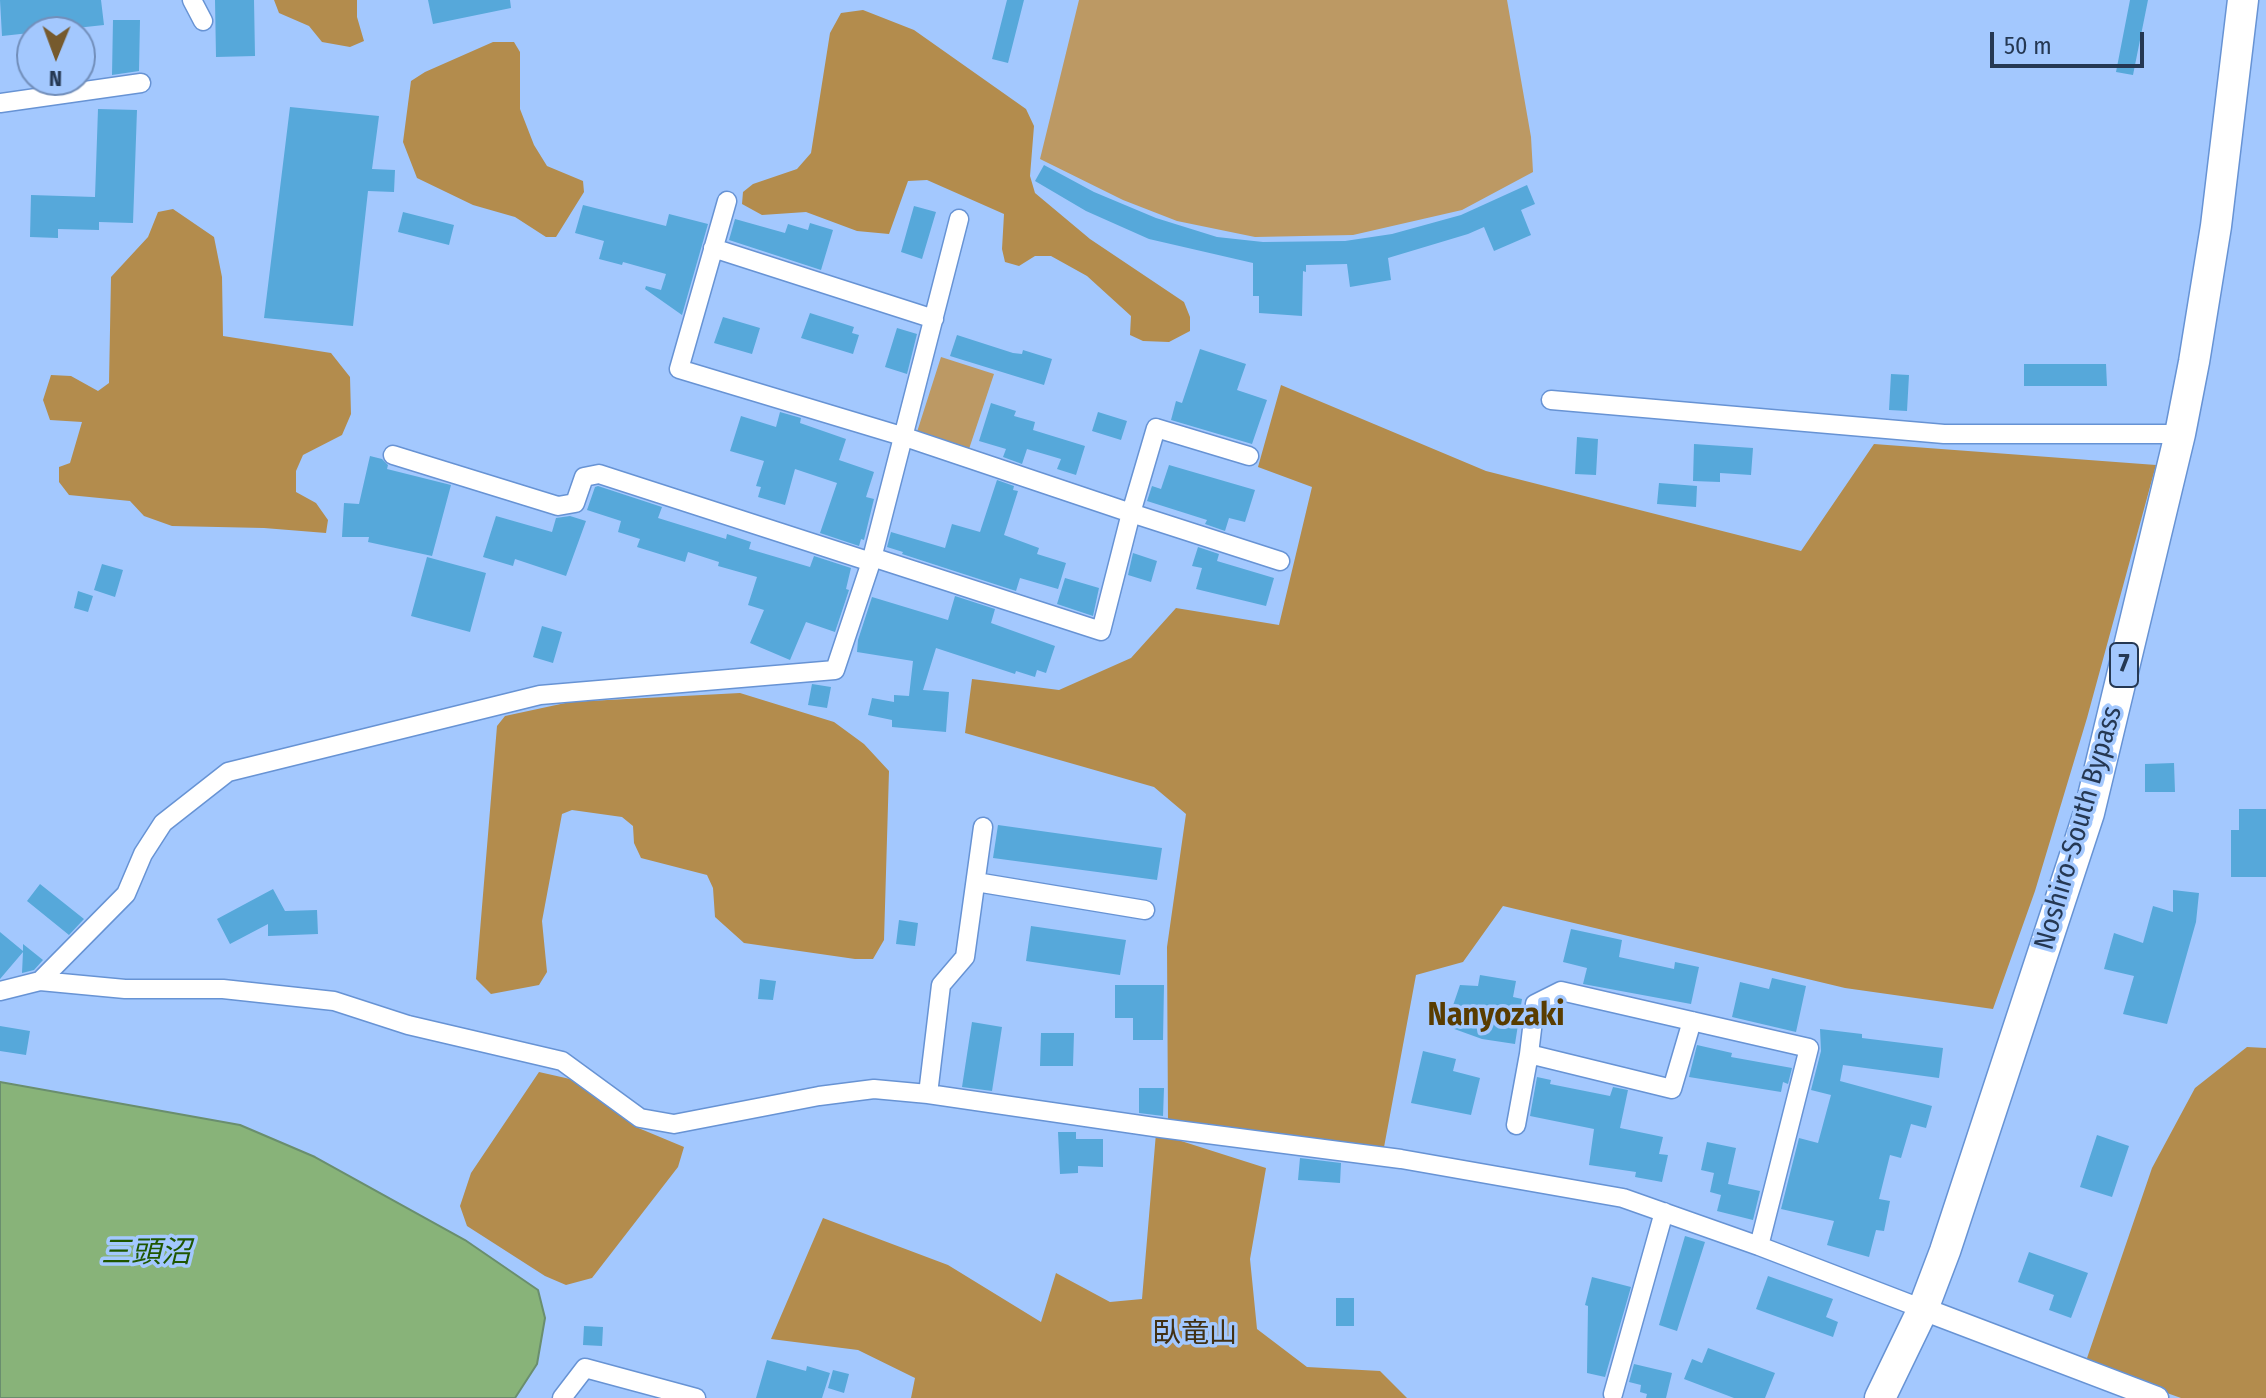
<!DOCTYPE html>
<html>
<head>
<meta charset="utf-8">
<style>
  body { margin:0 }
  #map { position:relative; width:2266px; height:1398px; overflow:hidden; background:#a3c8fe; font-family:"Fira Sans Condensed",sans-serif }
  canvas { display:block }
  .north { position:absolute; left:16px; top:16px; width:80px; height:80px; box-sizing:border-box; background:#a3c8fe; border:2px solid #718eba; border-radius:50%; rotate:181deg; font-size:22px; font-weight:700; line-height:32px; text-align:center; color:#253853 }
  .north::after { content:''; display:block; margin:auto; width:28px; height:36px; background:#765a2d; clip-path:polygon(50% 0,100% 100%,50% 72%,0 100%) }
  .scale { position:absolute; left:1990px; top:32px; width:154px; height:36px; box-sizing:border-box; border:4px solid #253853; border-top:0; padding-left:10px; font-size:24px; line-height:28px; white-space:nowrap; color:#253853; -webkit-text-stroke:6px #a3c8fe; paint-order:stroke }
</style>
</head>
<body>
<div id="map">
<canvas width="2266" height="1398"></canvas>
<div class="north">N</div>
<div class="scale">50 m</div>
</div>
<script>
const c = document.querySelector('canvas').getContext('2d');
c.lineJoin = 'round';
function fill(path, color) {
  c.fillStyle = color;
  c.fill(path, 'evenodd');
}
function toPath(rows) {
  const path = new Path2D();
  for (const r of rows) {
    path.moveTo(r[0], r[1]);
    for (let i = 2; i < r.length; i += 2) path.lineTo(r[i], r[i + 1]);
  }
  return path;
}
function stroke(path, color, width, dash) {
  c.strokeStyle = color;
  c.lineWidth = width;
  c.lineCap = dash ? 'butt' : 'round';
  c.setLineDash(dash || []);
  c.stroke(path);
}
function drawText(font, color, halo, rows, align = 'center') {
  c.font = font + ' "Fira Sans Condensed","Noto Sans JP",sans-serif';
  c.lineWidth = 7;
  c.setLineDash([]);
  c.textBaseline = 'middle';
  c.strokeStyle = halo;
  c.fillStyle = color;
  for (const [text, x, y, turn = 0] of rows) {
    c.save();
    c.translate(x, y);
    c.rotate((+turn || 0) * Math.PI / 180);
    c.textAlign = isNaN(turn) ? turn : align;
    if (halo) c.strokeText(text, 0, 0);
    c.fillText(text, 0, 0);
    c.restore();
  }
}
fill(toPath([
  [1079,0,1507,0,1531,137,1533,172,1462,210,1353,235,1255,237,1177,221,1123,200,1040,159],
  [941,357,994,374,969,449,917,432]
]), '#bc9964');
fill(toPath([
  [274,0,357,0,357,17,364,41,350,47,322,42,309,26,279,13],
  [863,10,914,30,1026,109,1034,126,1030,176,1035,193,1090,239,1184,302,1190,317,1190,331,1169,342,1143,341,1130,335,1131,316,1087,276,1051,256,1035,256,1019,266,1005,262,1002,249,1004,214,927,180,908,181,889,234,857,231,806,212,762,215,742,204,743,192,753,184,797,169,811,153,830,33,841,13],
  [493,42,514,42,520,52,520,109,534,145,547,166,583,181,584,192,556,237,546,237,515,217,473,205,417,178,403,142,411,81,425,72],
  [173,209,214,237,222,277,223,336,331,353,350,377,351,414,342,435,303,455,296,471,296,492,316,503,328,520,326,533,264,528,172,526,144,516,130,501,69,495,59,482,59,467,70,463,82,422,50,420,43,400,51,375,71,376,98,391,109,383,111,277,148,237,158,212],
  [1281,385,1486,471,1801,551,1874,444,2156,465,2087,718,2035,891,1993,1009,1845,988,1503,906,1463,962,1416,975,1382,1158,1168,1120,1167,947,1186,814,1154,787,965,733,972,679,1059,690,1131,658,1176,608,1279,625,1312,487,1258,467],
  [740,693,834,722,864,744,889,771,884,940,873,959,855,959,744,943,715,917,713,888,707,875,641,858,634,843,633,826,622,817,572,810,562,814,542,921,547,972,539,985,491,994,476,979,497,726,505,716,570,702],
  [2247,1047,2266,1048,2266,1398,2181,1398,2085,1364,2152,1168,2195,1088],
  [539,1072,570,1079,636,1127,684,1147,678,1167,592,1278,566,1285,545,1276,467,1226,460,1206,471,1173],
  [1156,1133,1266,1168,1250,1259,1257,1329,1307,1367,1380,1371,1407,1398,911,1398,915,1378,858,1350,771,1339,823,1218,948,1265,1041,1322,1056,1273,1110,1302,1142,1299]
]), '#b38c4d');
const water = toPath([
  [0,1082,240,1125,315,1157,465,1240,538,1290,545,1318,537,1364,515,1398,0,1398,0,1082]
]);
fill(water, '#88b379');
stroke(water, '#6a8e6e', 2);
fill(toPath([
  [0,0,101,0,104,25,2,36],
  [215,0,254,0,255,56,216,57],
  [428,0,510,0,511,8,433,24],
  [1007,0,1024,0,1008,63,992,59],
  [2130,0,2148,0,2133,75,2116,72],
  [113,20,140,20,139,71,112,75],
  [290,107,379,116,372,169,395,170,394,192,368,191,353,326,264,318],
  [98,109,137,110,133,223,99,222,99,230,58,229,58,238,30,237,31,195,95,197],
  [1044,165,1094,192,1156,218,1217,237,1263,242,1345,241,1392,234,1461,215,1527,185,1535,204,1521,210,1531,235,1494,251,1484,227,1468,234,1388,258,1391,280,1350,287,1347,264,1306,265,1306,272,1303,271,1302,316,1259,313,1259,296,1253,296,1253,263,1149,239,1086,211,1035,181],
  [583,205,666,226,669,214,708,224,682,315,645,289,646,286,661,290,666,274,623,262,622,265,599,259,604,241,575,233],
  [914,206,936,212,922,259,901,252],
  [403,212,454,225,449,245,398,232],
  [735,219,785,233,788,224,808,230,810,223,833,230,821,270,729,240],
  [810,313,854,327,852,333,859,335,853,354,801,338],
  [723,317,760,328,752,354,714,343],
  [897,328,917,334,907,374,885,367],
  [957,335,1013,353,1022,354,1023,350,1052,359,1044,385,950,356],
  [1200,349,1246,364,1237,390,1267,400,1252,444,1171,420,1176,401,1182,403],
  [2024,364,2106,364,2107,386,2024,386],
  [1891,374,1909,375,1907,411,1889,410],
  [991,403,1016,411,1014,416,1035,422,1033,430,1085,446,1076,475,1057,469,1061,459,1027,449,1022,464,1003,457,1006,449,979,441],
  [780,412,801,418,800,423,846,439,839,460,874,472,866,497,874,499,864,540,861,539,859,546,820,533,837,483,795,469,785,505,758,497,761,487,756,486,764,461,730,451,741,416,776,427],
  [1098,412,1127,421,1121,440,1092,431],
  [1577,437,1598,439,1596,475,1575,474],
  [1694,444,1753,448,1751,475,1720,473,1720,482,1693,481],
  [370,456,382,459,388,465,387,469,451,485,432,556,368,542,369,537,342,537,344,503,359,504],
  [1169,465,1255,490,1245,522,1229,518,1225,531,1205,524,1207,520,1147,501,1152,486,1161,489],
  [997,480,1014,486,1013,490,1018,491,1004,535,1039,548,1037,554,1066,563,1058,589,1020,578,1016,591,902,554,903,552,887,547,891,532,945,548,952,524,980,532],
  [1659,483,1697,486,1696,507,1657,504],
  [598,486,662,507,658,518,726,539,727,534,751,542,749,549,810,567,814,556,851,568,846,589,849,590,835,632,806,622,790,660,750,643,764,610,748,605,757,577,718,566,719,562,688,552,685,562,637,547,640,539,618,532,621,521,587,510,595,487],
  [496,516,552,532,556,518,570,516,586,521,566,576,515,559,513,566,483,557],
  [1198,547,1219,554,1217,561,1274,578,1266,606,1196,589,1202,568,1192,566],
  [1133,553,1157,561,1151,582,1128,575],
  [427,557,486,573,470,632,411,616],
  [102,564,123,570,115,597,94,590],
  [1065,578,1099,588,1093,616,1057,604],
  [78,591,93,596,88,612,74,608],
  [955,596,995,609,991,623,1055,646,1046,673,1037,670,1035,677,1016,671,1015,674,936,648,923,690,949,692,946,732,892,727,892,720,868,715,872,698,894,702,894,695,909,696,913,661,857,652,858,640,872,597,948,620],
  [542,626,562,632,553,663,533,657],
  [812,684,831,687,827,708,808,705],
  [2174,763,2175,792,2145,792,2145,764],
  [2239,809,2266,809,2266,877,2231,877,2231,830,2239,830],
  [998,825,1162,848,1157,880,993,858],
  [40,884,84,919,69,935,27,901],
  [273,889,285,911,317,910,318,934,268,936,268,924,230,944,217,919],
  [2173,890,2199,893,2196,922,2167,1024,2123,1014,2134,976,2104,969,2114,933,2143,943,2153,906,2173,912],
  [899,920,918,923,915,946,896,944],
  [1031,926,1126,940,1120,975,1026,961],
  [1571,929,1622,940,1619,957,1674,969,1675,962,1699,967,1691,1004,1583,984,1587,968,1563,962],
  [0,932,23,951,23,944,43,960,34,970,22,973,23,952,0,979],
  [1480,975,1516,981,1513,997,1522,999,1515,1044,1482,1039,1446,1026,1460,985,1478,986],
  [1772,978,1806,986,1796,1032,1732,1017,1740,982,1769,989],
  [760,979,776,981,773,1000,758,999],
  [1115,985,1164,985,1163,1040,1133,1040,1133,1018,1115,1018],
  [972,1022,1002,1027,992,1091,962,1087],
  [0,1026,30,1031,26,1055,0,1051],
  [1820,1029,1862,1034,1862,1038,1943,1048,1939,1078,1843,1065,1840,1081,1932,1106,1926,1128,1911,1124,1901,1158,1890,1155,1879,1199,1890,1201,1884,1231,1876,1230,1869,1257,1827,1245,1834,1221,1781,1209,1799,1138,1818,1143,1831,1095,1811,1090,1821,1051],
  [1041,1033,1074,1033,1073,1066,1040,1066],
  [1697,1045,1732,1053,1731,1057,1792,1068,1788,1084,1783,1082,1781,1092,1689,1077],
  [1423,1051,1456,1059,1453,1071,1480,1078,1471,1115,1411,1103],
  [1537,1077,1551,1080,1550,1084,1610,1096,1613,1087,1628,1090,1620,1128,1663,1137,1659,1154,1668,1155,1662,1182,1635,1177,1636,1172,1589,1165,1594,1129,1530,1116],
  [1139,1088,1164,1088,1163,1116,1139,1113],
  [1058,1132,1076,1132,1076,1139,1103,1139,1103,1167,1078,1166,1078,1173,1060,1174],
  [2097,1135,2129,1146,2112,1197,2080,1187],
  [1707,1142,1736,1148,1728,1184,1760,1191,1753,1220,1717,1211,1721,1195,1710,1192,1714,1173,1701,1170],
  [1300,1158,1341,1163,1340,1183,1298,1180],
  [1685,1236,1705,1242,1677,1331,1659,1325],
  [2029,1252,2088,1273,2071,1318,2049,1310,2054,1295,2018,1282],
  [1768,1276,1833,1299,1826,1317,1838,1322,1833,1337,1756,1309],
  [1592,1277,1631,1287,1605,1377,1587,1373,1588,1306,1585,1305],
  [1336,1298,1354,1298,1354,1326,1336,1326],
  [584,1326,603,1327,602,1346,583,1345],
  [1708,1348,1775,1373,1765,1398,1734,1398,1684,1379,1692,1359,1702,1363],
  [767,1360,806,1371,807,1366,830,1373,822,1398,756,1398],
  [1634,1364,1672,1373,1666,1398,1646,1398,1647,1394,1640,1392,1641,1385,1629,1382],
  [833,1370,849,1374,844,1393,828,1388]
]), '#56a8da');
const minor = toPath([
  [192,0,203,21],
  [0,103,141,83],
  [727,201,679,369,905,437,1131,513,1156,428,1249,456],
  [713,248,934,319],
  [1551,400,1944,434,2180,434],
  [393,455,558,506,575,503,584,477,599,474,871,562],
  [872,557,1101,631,1131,513,1280,561],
  [976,882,1145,910],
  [40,981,126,894,143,854,163,823,228,772,540,695,835,670,871,562,959,219],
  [0,991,40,981,125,989,223,989,334,1001,408,1025,562,1061,640,1118,674,1124,819,1096,874,1089,928,1094,1161,1128,1401,1159,1623,1198,1759,1246,1923,1309],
  [1692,1021,1672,1089,1529,1054,1535,1004,1561,991,1809,1048,1759,1246],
  [928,1094,941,985,965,957,983,827],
  [1516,1125,1529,1054],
  [1613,1394,1664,1212],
  [562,1398,585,1368,696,1398]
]);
const tertiary = toPath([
  [1923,1309,2157,1398]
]);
const trunk = toPath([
  [1880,1398,1923,1309,1945,1251,2089,813,2180,434,2194,362,2216,226,2243,0]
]);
stroke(minor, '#6793d4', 21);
stroke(tertiary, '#6793d4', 25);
stroke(trunk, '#6793d4', 33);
stroke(minor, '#fff', 18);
stroke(tertiary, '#fff', 22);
stroke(trunk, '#fff', 30);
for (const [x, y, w] of [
  [2124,665,28]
]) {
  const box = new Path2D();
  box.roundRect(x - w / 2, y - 22, w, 44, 6);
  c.fillStyle = '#a3c8fe';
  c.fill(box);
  stroke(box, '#253853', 2);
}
drawText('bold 26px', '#253853', null, [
  ["7",2124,665]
]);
drawText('28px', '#253853', '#a3c8fe', [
  ["Noshiro-South Bypass",2079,828,-74]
]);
drawText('28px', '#413013', '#a3c8fe', [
  ["臥竜山",1195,1334]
]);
drawText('italic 30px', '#1f5600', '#a3c8fe', [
  ["三頭沼",146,1254]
]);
drawText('bold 32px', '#593c00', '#a3c8fe', [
  ["Nanyozaki",1496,1016]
]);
</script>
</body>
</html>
